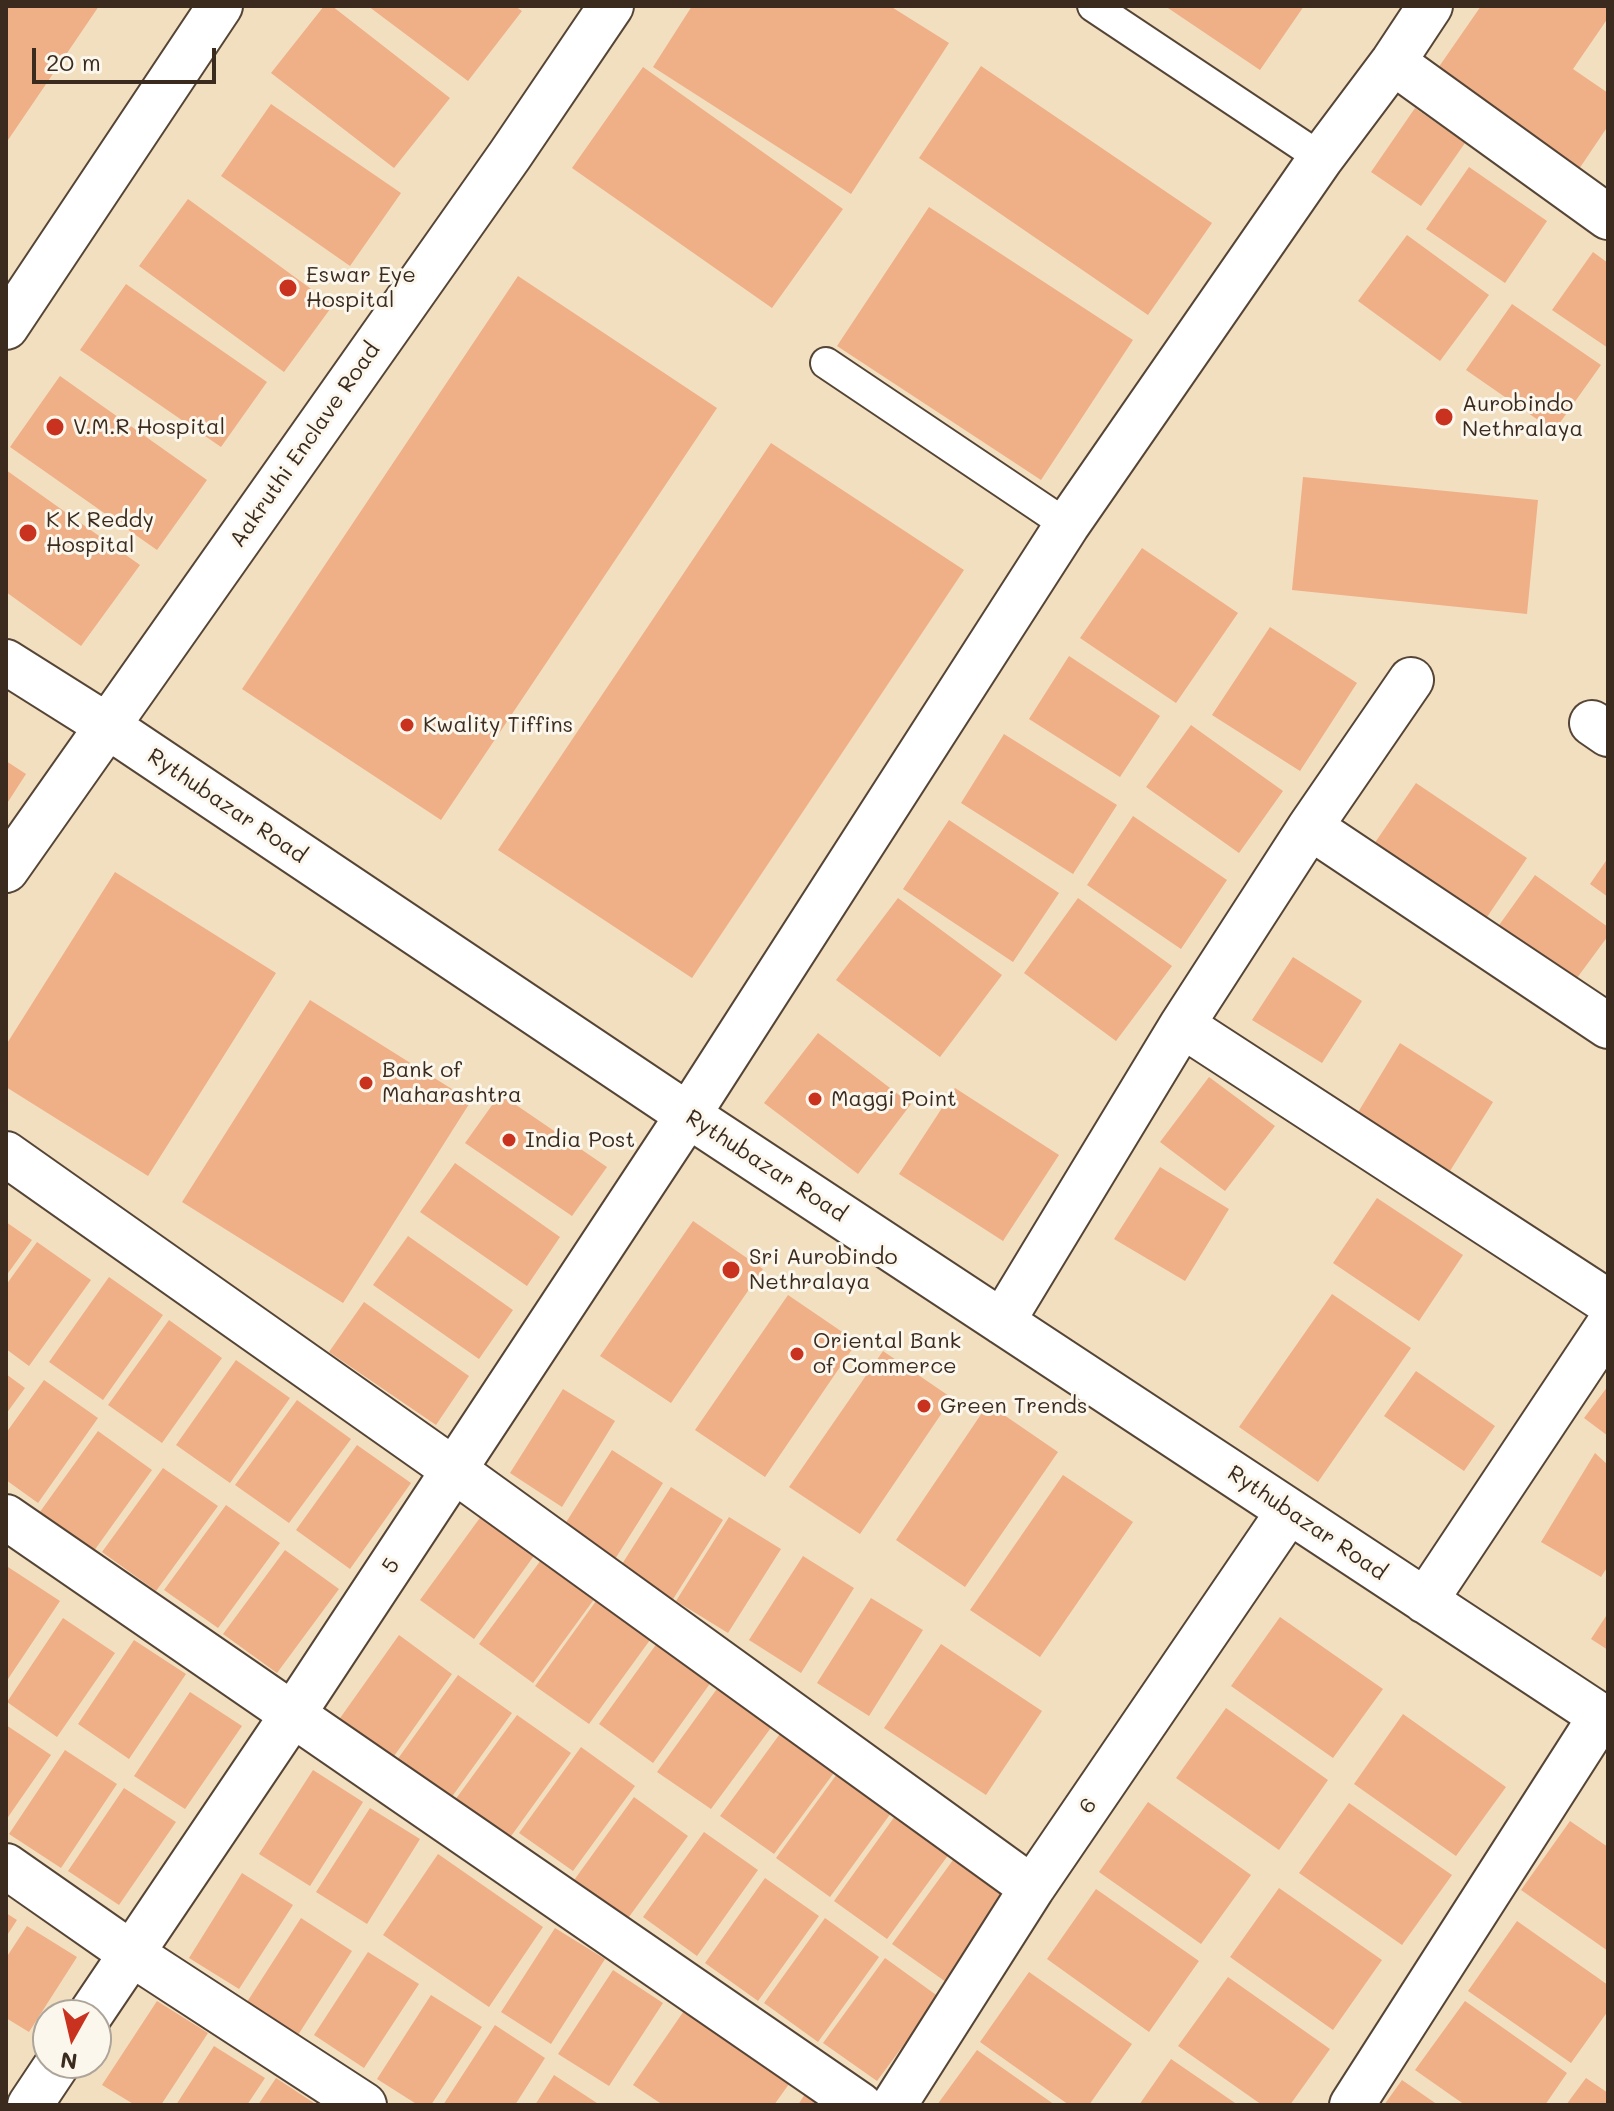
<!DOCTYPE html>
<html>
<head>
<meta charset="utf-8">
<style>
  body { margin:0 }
  #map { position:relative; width:1614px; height:2111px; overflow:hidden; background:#f2dfc0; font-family:Mali,sans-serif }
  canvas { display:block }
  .frame { position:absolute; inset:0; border:8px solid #3b2a1e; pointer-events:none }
  .north { position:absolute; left:32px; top:1999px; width:80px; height:80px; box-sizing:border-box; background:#fbf7ec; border:2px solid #aea59a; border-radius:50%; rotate:188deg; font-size:22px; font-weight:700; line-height:32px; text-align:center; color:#3b2a1e }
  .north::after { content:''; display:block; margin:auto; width:28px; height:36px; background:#c8321e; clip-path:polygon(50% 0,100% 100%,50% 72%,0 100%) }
  .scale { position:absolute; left:32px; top:48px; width:184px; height:36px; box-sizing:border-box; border:4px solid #3b2a1e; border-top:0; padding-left:10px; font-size:24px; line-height:28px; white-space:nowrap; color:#3b2a1e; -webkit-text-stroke:6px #fbf7ec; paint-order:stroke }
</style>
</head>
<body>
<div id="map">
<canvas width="1614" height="2111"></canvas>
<div class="frame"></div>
<div class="north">N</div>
<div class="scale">20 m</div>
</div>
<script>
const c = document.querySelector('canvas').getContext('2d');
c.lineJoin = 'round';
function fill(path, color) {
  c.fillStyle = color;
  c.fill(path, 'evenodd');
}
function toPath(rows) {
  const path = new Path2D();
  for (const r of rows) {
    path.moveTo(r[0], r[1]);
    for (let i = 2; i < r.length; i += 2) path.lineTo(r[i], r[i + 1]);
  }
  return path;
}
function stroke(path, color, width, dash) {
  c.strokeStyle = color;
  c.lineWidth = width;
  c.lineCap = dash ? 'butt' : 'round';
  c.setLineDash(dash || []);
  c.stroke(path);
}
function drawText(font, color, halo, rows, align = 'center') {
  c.font = font + ' Mali,sans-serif';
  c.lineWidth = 6;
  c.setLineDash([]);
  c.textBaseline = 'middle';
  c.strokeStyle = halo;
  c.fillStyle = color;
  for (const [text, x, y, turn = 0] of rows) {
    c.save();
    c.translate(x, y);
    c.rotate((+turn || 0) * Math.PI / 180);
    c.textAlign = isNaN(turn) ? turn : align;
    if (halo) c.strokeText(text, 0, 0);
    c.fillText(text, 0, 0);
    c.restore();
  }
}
fill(toPath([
  [6,6,99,6,6,143],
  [324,6,332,6,450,98,394,168,271,73],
  [368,6,515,6,522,11,468,81],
  [692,6,890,6,949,43,851,194,653,67],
  [1165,6,1304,6,1260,70],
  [1481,6,1608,6,1608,18,1573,69,1608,93,1608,126,1579,169,1436,71],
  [981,66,1212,223,1148,315,919,158],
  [643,67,843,209,772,308,572,168],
  [271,104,401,193,350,266,221,176],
  [1415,108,1465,143,1421,206,1371,172],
  [1469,167,1547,221,1505,283,1426,229],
  [188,199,333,305,284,372,139,266],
  [929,207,1133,340,1041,480,837,346],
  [1407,235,1489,295,1440,361,1358,301],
  [1593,252,1608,263,1608,348,1552,310],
  [518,276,717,408,441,820,242,689],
  [126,284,267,382,221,447,80,350],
  [1512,304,1601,365,1554,431,1466,370],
  [60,376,207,480,157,550,10,447],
  [771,443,964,570,692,978,498,850],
  [6,470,140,565,81,646,6,592],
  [1303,477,1538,500,1527,614,1292,590],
  [1142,548,1238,613,1176,703,1080,638],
  [1270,627,1357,683,1300,771,1212,715],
  [1069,656,1160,716,1120,777,1029,719],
  [1191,725,1283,791,1239,853,1146,787],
  [1004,734,1117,805,1073,874,961,803],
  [6,761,26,774,6,805],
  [1416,783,1527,858,1485,920,1374,844],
  [1133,816,1227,880,1181,949,1087,885],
  [949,820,1059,893,1013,962,903,889],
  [1608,858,1608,897,1590,884],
  [115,872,276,973,148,1176,6,1087,6,1045],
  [1535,875,1608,927,1608,936,1574,982,1497,928],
  [898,898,1002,975,940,1057,836,980],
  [1078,898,1172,966,1116,1041,1024,973],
  [1293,957,1362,1001,1322,1063,1252,1020],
  [310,1000,471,1101,343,1303,182,1202],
  [818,1033,911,1104,858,1174,764,1103],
  [1400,1043,1493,1102,1450,1171,1357,1114],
  [1209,1077,1275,1126,1225,1191,1160,1142],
  [955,1088,1059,1155,1003,1241,899,1174],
  [500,1094,607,1167,572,1216,465,1143],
  [455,1163,560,1237,527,1286,420,1212],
  [1160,1167,1229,1209,1185,1281,1114,1239],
  [1377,1198,1463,1255,1419,1321,1333,1263],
  [693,1221,763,1269,671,1403,600,1356],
  [6,1222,32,1240,6,1276],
  [408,1236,513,1310,479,1359,373,1285],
  [37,1242,91,1280,29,1366,6,1349,6,1285],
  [109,1277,163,1315,103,1400,49,1362],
  [1332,1294,1411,1348,1318,1482,1239,1427],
  [788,1295,857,1342,765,1477,695,1430],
  [364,1302,469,1376,436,1425,329,1352],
  [169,1320,222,1358,162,1443,108,1405],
  [883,1351,952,1398,860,1534,789,1487],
  [236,1360,290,1398,230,1483,176,1445],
  [1416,1371,1495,1426,1464,1471,1384,1416],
  [6,1374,25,1388,6,1414],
  [44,1380,98,1418,38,1503,6,1480,6,1433],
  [1608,1386,1608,1436,1584,1418],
  [563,1389,615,1421,562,1507,510,1473],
  [297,1400,351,1439,289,1523,235,1485],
  [988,1404,1058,1452,965,1587,896,1540],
  [98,1431,152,1470,91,1555,37,1516],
  [357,1445,411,1483,350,1569,296,1530],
  [612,1450,663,1483,610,1567,558,1535],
  [1595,1453,1608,1465,1608,1566,1601,1577,1541,1542],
  [163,1468,218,1506,156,1591,102,1552],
  [1063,1475,1133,1522,1040,1657,970,1610],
  [671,1487,723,1520,670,1604,617,1572],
  [226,1505,280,1543,218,1628,164,1590],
  [482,1515,536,1553,474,1639,420,1600],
  [729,1517,781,1549,728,1633,676,1601],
  [285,1550,339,1589,277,1673,223,1634],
  [803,1556,854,1588,801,1673,749,1640],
  [541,1560,595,1598,533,1683,479,1644],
  [8,1567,60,1601,6,1682,6,1570],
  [871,1598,923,1630,869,1716,817,1683],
  [596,1601,650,1640,589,1724,535,1686],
  [1608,1613,1608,1650,1591,1639],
  [1280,1617,1383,1689,1333,1758,1231,1686],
  [63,1618,115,1653,57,1737,7,1702],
  [399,1635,452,1674,392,1759,338,1721],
  [660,1639,714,1678,653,1763,599,1724],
  [134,1640,186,1674,129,1759,78,1724],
  [941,1644,1042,1711,986,1795,884,1728],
  [458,1675,512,1713,451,1798,397,1760],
  [719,1686,773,1725,711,1809,657,1772],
  [190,1692,242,1726,185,1809,134,1776],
  [1226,1708,1328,1780,1279,1850,1176,1778],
  [1403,1714,1506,1787,1456,1856,1354,1784],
  [517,1715,571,1753,509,1839,455,1800],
  [6,1725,51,1755,6,1820],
  [782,1731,836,1770,774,1854,720,1816],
  [581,1747,635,1786,573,1871,519,1833],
  [65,1750,117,1784,61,1868,9,1834],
  [313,1770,363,1802,310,1886,259,1854],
  [837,1774,891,1813,830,1897,776,1858],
  [124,1788,176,1822,119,1905,68,1871],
  [634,1797,688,1836,626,1921,572,1883],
  [1148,1802,1251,1875,1201,1944,1099,1872],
  [1349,1803,1452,1875,1402,1945,1299,1873],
  [370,1808,420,1839,367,1924,316,1892],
  [895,1816,949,1854,887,1939,834,1901],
  [1570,1821,1608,1847,1608,1951,1521,1890],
  [704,1832,758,1870,697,1956,643,1917],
  [438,1854,543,1927,489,2007,383,1935],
  [953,1860,1007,1897,946,1982,892,1944],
  [242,1873,293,1905,239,1989,189,1958],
  [765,1878,819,1916,758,2001,705,1963],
  [1279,1888,1382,1960,1333,2030,1230,1957],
  [1096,1889,1199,1961,1149,2032,1047,1959],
  [6,1913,17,1920,6,1937],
  [301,1918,352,1951,298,2035,247,2002],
  [825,1918,879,1957,818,2042,764,2003],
  [1517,1921,1608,1985,1608,2011,1571,2063,1468,1991],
  [27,1926,77,1957,29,2032,6,2018,6,1958],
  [555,1928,605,1959,551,2044,501,2012],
  [368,1952,419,1984,364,2068,314,2035],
  [885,1958,939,1997,877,2081,823,2043],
  [613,1970,663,2003,609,2086,558,2054],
  [1029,1972,1132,2044,1089,2105,1069,2105,980,2042],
  [1228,1977,1330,2049,1290,2105,1262,2105,1178,2046],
  [431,1995,482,2027,431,2105,418,2105,377,2079],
  [157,2001,208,2033,161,2105,135,2105,102,2085],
  [1465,2001,1567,2073,1545,2105,1465,2105,1415,2070],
  [688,2005,794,2077,774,2105,663,2105,633,2085],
  [495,2025,545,2058,515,2105,443,2105],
  [214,2046,265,2078,247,2105,176,2105],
  [977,2050,1055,2105,937,2105],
  [1171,2059,1238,2105,1139,2105],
  [554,2075,600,2105,535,2105],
  [276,2078,317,2105,258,2105],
  [1586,2078,1608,2093,1608,2105,1566,2105],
  [1402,2080,1438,2105,1384,2105],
  [805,2094,823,2105,798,2105]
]), '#efaf87');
const lane = toPath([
  [1093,6,1321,158],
  [826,363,1067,525]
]);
const street = toPath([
  [1393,62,1608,217],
  [6,327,220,6],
  [6,662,106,725,688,1115,1608,1721],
  [1592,723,1608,734],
  [1310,827,1608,1026],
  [6,870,510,155,611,6],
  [1182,1025,1608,1302],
  [6,1154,454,1470,1032,1888],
  [1002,1322,1182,1025,1310,827,1411,680],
  [6,1517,860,2105],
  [1425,1601,1608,1326],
  [6,1866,132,1954,364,2105],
  [90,2015,293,1714,688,1115,1067,525,1321,158,1393,62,1430,6],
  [30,2105,58,2063],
  [894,2105,1032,1888,1289,1511],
  [1352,2105,1601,1716]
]);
stroke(lane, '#564536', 34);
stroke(street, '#564536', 48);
stroke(lane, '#fff', 30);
stroke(street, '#fff', 44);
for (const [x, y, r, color] of [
  [288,288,10,"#c8321e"],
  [1444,417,10,"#c8321e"],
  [55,427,10,"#c8321e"],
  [28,533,10,"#c8321e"],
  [407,725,8,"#c8321e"],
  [366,1083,8,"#c8321e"],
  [815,1099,8,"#c8321e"],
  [509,1140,8,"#c8321e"],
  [731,1270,10,"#c8321e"],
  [797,1354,8,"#c8321e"],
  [924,1406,8,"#c8321e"]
]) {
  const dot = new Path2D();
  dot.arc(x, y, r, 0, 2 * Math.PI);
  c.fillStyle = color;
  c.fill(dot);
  stroke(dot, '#fbf7ec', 3);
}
drawText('22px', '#3b2a1e', '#fbf7ec', [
  ["Eswar Eye",306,275],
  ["Hospital",306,300],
  ["Aurobindo",1462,404],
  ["Nethralaya",1462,429],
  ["V.M.R Hospital",73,427],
  ["K K Reddy",46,520],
  ["Hospital",46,545],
  ["Kwality Tiffins",423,725],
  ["Bank of",382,1070],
  ["Maharashtra",382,1095],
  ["Maggi Point",831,1099],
  ["India Post",525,1140],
  ["Sri Aurobindo",749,1257],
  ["Nethralaya",749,1282],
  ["Oriental Bank",813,1341],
  ["of Commerce",813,1366],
  ["Green Trends",940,1406]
], 'left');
drawText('22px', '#3b2a1e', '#fbf7ec', [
  ["Aakruthi Enclave Road",305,445,-55],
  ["Rythubazar Road",227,806,34],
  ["Rythubazar Road",766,1166,33],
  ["Rythubazar Road",1307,1523,34],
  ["5",391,1566,-57],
  ["6",1088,1806,-56]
]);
</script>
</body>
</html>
